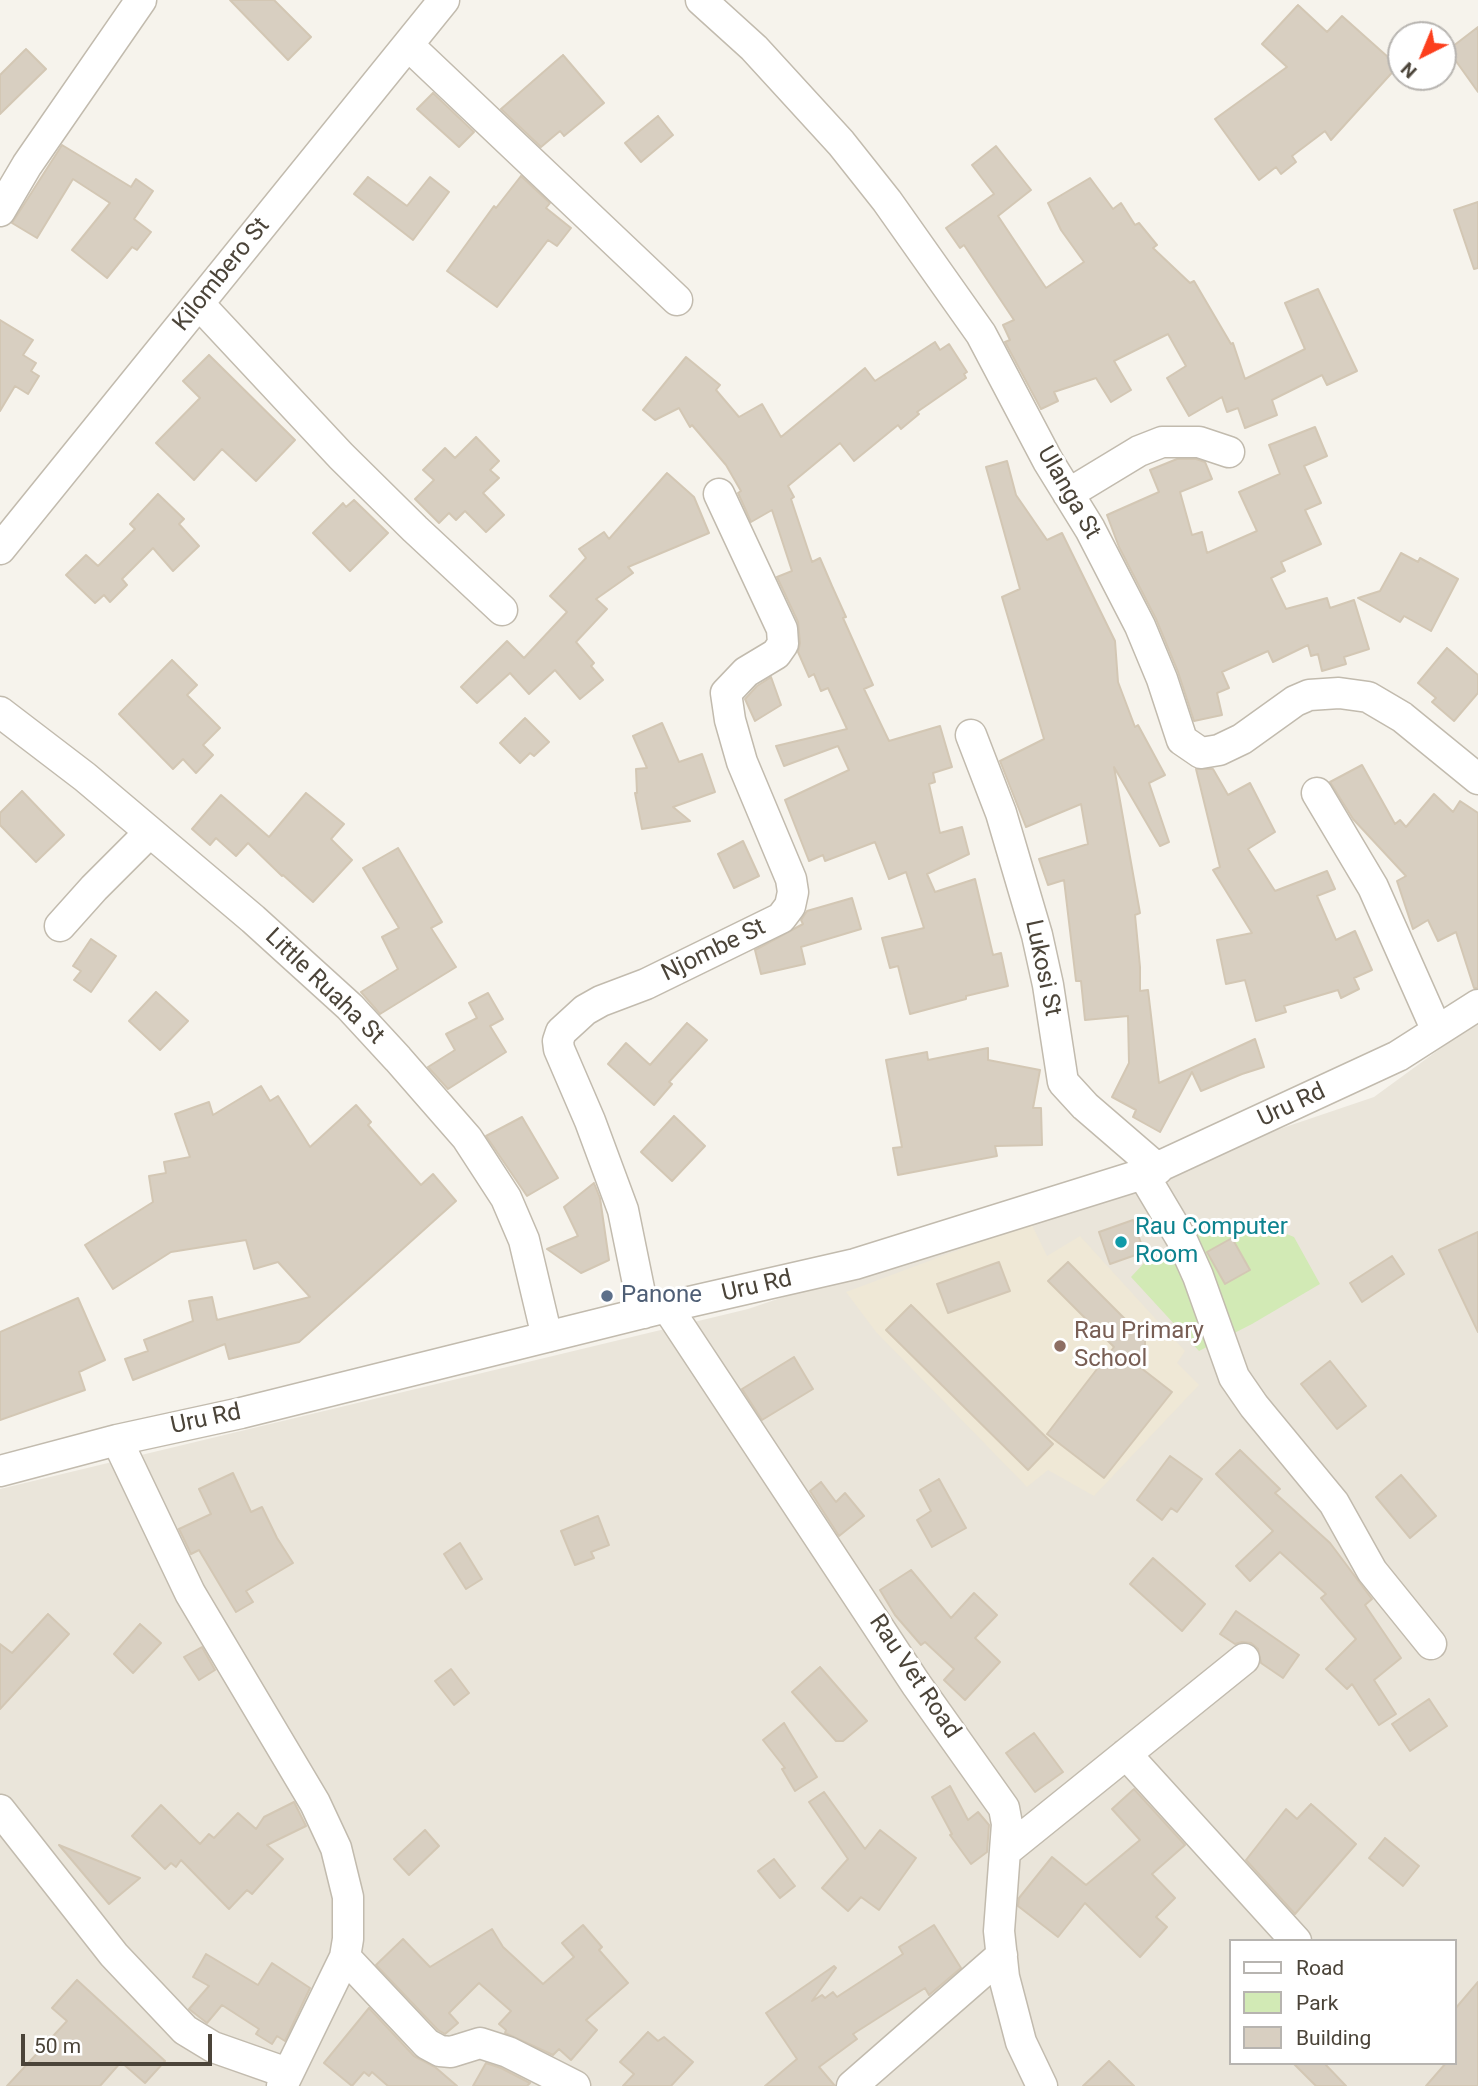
<!DOCTYPE html>
<html>
<head>
<meta charset="utf-8">
<style>
  body { margin:0 }
  #map { position:relative; width:1478px; height:2086px; overflow:hidden; background:#f6f3ec; font-family:Roboto,sans-serif }
  canvas { display:block }
  .legend { position:absolute; left:1229px; top:1939px; width:228px; height:126px; box-sizing:border-box; background:#fff; border:2px solid #b7b4b0; margin:0; padding:9px 12px; list-style:none; font-size:21px; color:#4b4439 }
  .legend li { display:flex; align-items:center; gap:14px; height:35px }
  .legend b { width:35px; border:2px solid #b7b4b0 }
  .north { position:absolute; left:1387px; top:21px; width:70px; height:70px; box-sizing:border-box; background:#fff; border:2px solid #b7b4b0; border-radius:50%; rotate:223deg; font-size:19px; font-weight:700; line-height:28px; text-align:center; color:#4b4439 }
  .north::after { content:''; display:block; margin:auto; width:24px; height:32px; background:#fc3f1d; clip-path:polygon(50% 0,100% 100%,50% 72%,0 100%) }
  .scale { position:absolute; left:21px; top:2034px; width:191px; height:32px; box-sizing:border-box; border:4px solid #4b4439; border-top:0; padding-left:9px; font-size:21px; line-height:24px; white-space:nowrap; color:#4b4439; -webkit-text-stroke:5px #fff; paint-order:stroke }
</style>
</head>
<body>
<div id="map">
<canvas width="1478" height="2086"></canvas>
<ul class="legend">
<li><b style="height:9px;background:#fff"></b>Road</li>
<li><b style="height:19px;background:#d2eab5"></b>Park</li>
<li><b style="height:19px;background:#d8cfc1"></b>Building</li>
</ul>
<div class="north">N</div>
<div class="scale">50 m</div>
</div>
<script>
const c = document.querySelector('canvas').getContext('2d');
c.lineJoin = 'round';
function fill(path, color) {
  c.fillStyle = color;
  c.fill(path, 'evenodd');
}
function toPath(rows) {
  const path = new Path2D();
  for (const r of rows) {
    path.moveTo(r[0], r[1]);
    for (let i = 2; i < r.length; i += 2) path.lineTo(r[i], r[i + 1]);
  }
  return path;
}
function stroke(path, color, width, dash) {
  c.strokeStyle = color;
  c.lineWidth = width;
  c.lineCap = dash ? 'butt' : 'round';
  c.setLineDash(dash || []);
  c.stroke(path);
}
function drawText(font, color, halo, rows, align = 'center') {
  c.font = font + ' Roboto,sans-serif';
  c.lineWidth = 6;
  c.setLineDash([]);
  c.textBaseline = 'middle';
  c.strokeStyle = halo;
  c.fillStyle = color;
  for (const [text, x, y, turn = 0] of rows) {
    c.save();
    c.translate(x, y);
    c.rotate((+turn || 0) * Math.PI / 180);
    c.textAlign = isNaN(turn) ? turn : align;
    if (halo) c.strokeText(text, 0, 0);
    c.fillText(text, 0, 0);
    c.restore();
  }
}
fill(toPath([
  [1478,1021,1478,2086,0,2086,0,1489,748,1309,1374,1097],
  [1231,1941,1455,1941,1455,2063,1231,2063]
]), '#eae5da');
fill(toPath([
  [1031,1223,1047,1256,1080,1236,1185,1351,1177,1363,1199,1385,1094,1496,1048,1470,1027,1487,876,1332,846,1292]
]), '#efe8d6');
fill(toPath([
  [1250,1219,1294,1237,1320,1284,1252,1324,1199,1351,1131,1277,1145,1262,1184,1243,1194,1233]
]), '#d2eab5');
const building = toPath([
  [230,0,274,0,311,37,288,60,230,0],
  [1298,5,1327,32,1342,16,1398,66,1331,140,1325,131,1292,156,1296,162,1281,174,1276,167,1259,180,1215,119,1287,67,1262,44,1298,5],
  [1478,27,1478,92,1448,50,1478,27],
  [26,49,46,69,0,114,0,75,26,49],
  [563,55,604,103,564,136,560,131,541,147,501,109,563,55],
  [433,93,474,132,459,147,417,109,433,93],
  [658,116,673,135,641,162,625,143,658,116],
  [62,145,131,187,136,179,153,191,134,219,151,232,137,250,132,247,107,278,72,250,110,203,73,179,37,238,12,223,62,145],
  [996,146,1031,190,998,216,1046,288,1084,262,1061,230,1048,203,1090,178,1113,209,1121,203,1135,225,1139,223,1157,245,1153,248,1190,283,1194,281,1231,344,1233,343,1245,379,1305,349,1285,303,1318,289,1357,371,1327,385,1322,375,1272,400,1277,415,1245,428,1238,408,1227,412,1222,397,1189,416,1167,378,1186,366,1168,334,1114,361,1131,390,1111,402,1096,378,1054,392,1058,401,1041,409,1005,342,1010,340,1003,325,1014,320,964,245,960,248,946,228,994,194,972,165,996,146],
  [521,176,550,203,546,208,571,228,557,246,548,240,497,307,447,271,494,206,496,208,521,176],
  [368,177,407,206,430,177,449,192,413,240,354,194,368,177],
  [1478,202,1478,268,1474,269,1454,210,1478,202],
  [0,320,33,340,23,355,36,363,31,371,39,376,28,394,15,386,0,411,0,320],
  [935,342,940,350,949,344,967,372,964,374,966,378,917,412,919,414,901,429,898,425,854,461,840,443,788,486,794,497,791,499,812,562,820,558,832,586,846,617,843,618,873,685,864,689,889,741,940,726,952,767,933,773,935,782,929,784,940,833,962,827,969,854,927,874,935,892,975,879,993,955,1001,953,1008,986,966,996,966,999,910,1014,898,966,890,968,882,938,924,928,906,872,889,879,875,842,825,861,823,855,809,861,785,800,849,770,838,746,784,766,776,746,847,729,828,688,821,691,814,674,809,677,798,652,800,643,798,622,777,577,792,571,772,510,751,522,738,493,741,491,726,465,692,425,690,427,679,408,655,420,643,410,686,357,720,385,716,390,739,417,762,404,781,437,865,368,875,381,935,342],
  [209,355,295,440,256,481,222,449,194,480,156,443,200,398,183,381,209,355],
  [1315,427,1327,456,1304,466,1321,503,1305,510,1321,544,1281,562,1285,571,1271,578,1286,609,1327,598,1330,608,1354,600,1369,649,1344,657,1346,664,1322,671,1318,654,1311,656,1308,645,1273,662,1268,651,1222,672,1229,688,1217,693,1222,715,1194,721,1178,672,1156,619,1119,547,1107,515,1159,492,1150,470,1177,459,1196,459,1205,462,1212,479,1180,492,1192,535,1202,532,1207,553,1257,531,1239,492,1280,474,1269,445,1315,427],
  [476,437,499,461,490,470,499,478,483,493,504,515,486,532,465,511,456,520,449,513,439,523,415,499,434,480,423,470,445,448,455,458,476,437],
  [1007,461,1016,495,1047,540,1062,533,1115,641,1118,682,1135,727,1138,725,1165,775,1149,783,1169,842,1160,846,1114,767,1140,913,1135,915,1140,967,1140,991,1148,990,1159,1083,1255,1039,1264,1067,1242,1074,1201,1091,1192,1072,1160,1132,1133,1117,1136,1110,1112,1097,1129,1063,1128,1016,1085,1020,1081,981,1076,981,1064,880,1048,885,1039,859,1088,844,1081,804,1026,827,1000,761,1044,739,1002,597,1020,589,986,467,1007,461],
  [667,473,694,497,709,533,628,567,633,573,596,599,607,609,576,642,594,663,591,666,603,680,580,699,555,670,529,694,510,673,477,703,461,687,507,641,524,658,567,612,550,596,586,558,579,549,604,532,609,539,667,473],
  [158,494,184,519,179,524,199,546,173,571,153,548,122,579,127,585,110,602,104,595,95,603,66,575,86,555,98,566,135,529,130,524,158,494],
  [354,500,388,533,350,571,313,533,343,503,346,507,354,500],
  [1401,553,1418,562,1420,558,1458,579,1431,631,1404,616,1400,622,1358,598,1380,591,1401,553],
  [1447,648,1478,675,1478,693,1454,721,1432,702,1436,698,1418,683,1447,648],
  [172,660,197,685,187,695,220,728,203,745,213,755,196,773,183,759,173,769,119,714,172,660],
  [771,677,781,705,755,721,745,699,757,686,771,677],
  [525,718,549,742,534,756,530,753,520,763,500,743,525,718],
  [662,723,679,762,702,754,715,792,673,807,690,821,642,829,635,793,637,793,636,769,647,768,633,736,662,723],
  [1362,765,1395,824,1400,820,1406,827,1434,794,1453,812,1460,801,1478,813,1478,988,1474,988,1456,932,1438,941,1428,920,1413,929,1397,881,1406,876,1353,819,1330,782,1362,765],
  [1196,769,1213,769,1228,795,1250,783,1275,832,1248,849,1275,891,1327,871,1335,889,1317,896,1336,940,1355,931,1372,970,1354,978,1359,989,1341,998,1338,990,1284,1006,1286,1012,1256,1021,1245,980,1226,984,1217,940,1252,933,1213,870,1220,867,1196,769],
  [22,791,64,835,36,862,0,825,0,813,22,791],
  [306,793,344,824,331,839,352,860,313,902,283,875,282,876,248,843,236,856,216,838,210,845,192,829,221,795,269,837,306,793],
  [743,841,759,876,734,888,718,854,743,841],
  [398,848,442,922,431,928,456,967,380,1014,361,992,398,969,382,937,399,928,363,868,398,848],
  [852,898,861,929,801,947,805,964,761,974,755,950,803,924,801,920,807,911,852,898],
  [91,939,116,956,91,992,74,980,81,971,73,966,91,939],
  [156,992,188,1021,160,1050,129,1021,156,992],
  [488,993,503,1019,490,1026,506,1052,448,1089,428,1067,455,1050,446,1034,477,1018,469,1003,488,993],
  [687,1023,707,1040,669,1082,672,1084,654,1105,608,1064,626,1043,650,1065,687,1023],
  [988,1048,988,1060,1040,1070,1033,1108,1041,1108,1042,1145,995,1146,997,1156,898,1175,893,1148,902,1147,886,1060,927,1052,928,1060,988,1048],
  [261,1086,270,1101,278,1096,310,1147,356,1105,371,1122,368,1125,421,1185,433,1174,456,1201,299,1342,229,1359,225,1344,133,1380,125,1359,148,1351,144,1340,193,1321,189,1301,212,1297,217,1320,310,1297,278,1262,254,1269,246,1240,171,1252,113,1289,85,1245,153,1202,149,1176,166,1173,164,1162,190,1157,175,1114,209,1102,213,1115,261,1086],
  [674,1116,705,1146,672,1181,641,1152,674,1116],
  [522,1117,558,1178,527,1196,486,1136,522,1117],
  [594,1183,600,1198,609,1260,581,1273,547,1249,578,1236,564,1207,594,1183],
  [1133,1220,1144,1252,1110,1264,1099,1232,1133,1220],
  [1478,1232,1478,1332,1439,1250,1478,1232],
  [1232,1238,1250,1270,1225,1284,1207,1252,1232,1238],
  [1392,1256,1404,1274,1362,1302,1350,1283,1392,1256],
  [999,1262,1010,1291,948,1313,937,1284,999,1262],
  [1068,1262,1145,1339,1145,1347,1132,1361,1172,1392,1104,1478,1047,1434,1114,1347,1048,1281,1068,1262],
  [78,1298,105,1360,79,1372,85,1390,0,1420,0,1332,78,1298],
  [911,1305,1053,1444,1028,1470,886,1330,911,1305],
  [794,1357,813,1389,762,1420,742,1389,794,1357],
  [1330,1361,1366,1406,1337,1429,1301,1384,1330,1361],
  [1240,1450,1280,1489,1275,1493,1330,1543,1372,1599,1365,1605,1401,1658,1374,1680,1396,1714,1379,1725,1352,1684,1347,1689,1326,1669,1356,1639,1321,1598,1326,1594,1280,1552,1250,1581,1236,1566,1273,1531,1216,1474,1240,1450],
  [1170,1456,1202,1479,1177,1512,1171,1508,1162,1520,1137,1500,1170,1456],
  [233,1473,251,1512,262,1507,277,1538,293,1563,246,1591,253,1602,236,1612,199,1550,191,1554,179,1529,211,1514,199,1489,233,1473],
  [1401,1475,1436,1516,1410,1538,1376,1497,1401,1475],
  [939,1479,966,1528,932,1547,917,1520,931,1511,920,1490,939,1479],
  [821,1482,836,1502,845,1493,864,1516,839,1536,810,1491,821,1482],
  [598,1516,609,1545,591,1552,594,1558,575,1565,561,1531,598,1516],
  [460,1543,482,1579,466,1589,444,1554,460,1543],
  [1153,1558,1205,1604,1182,1631,1130,1584,1153,1558],
  [911,1570,951,1618,974,1593,997,1615,975,1638,1000,1662,965,1700,944,1680,954,1669,925,1642,921,1645,895,1615,880,1590,911,1570],
  [1236,1611,1299,1655,1283,1678,1261,1663,1258,1649,1251,1643,1242,1642,1235,1644,1220,1634,1236,1611],
  [48,1614,69,1634,0,1709,0,1644,12,1653,48,1614],
  [140,1624,161,1643,133,1673,114,1654,140,1624],
  [202,1647,215,1670,199,1680,184,1657,202,1647],
  [820,1667,867,1721,843,1741,836,1741,792,1692,820,1667],
  [451,1669,469,1693,454,1705,435,1681,451,1669],
  [1429,1699,1447,1726,1410,1751,1392,1724,1429,1699],
  [784,1723,817,1777,795,1791,782,1769,785,1768,763,1740,784,1723],
  [1034,1733,1063,1772,1035,1792,1006,1753,1034,1733],
  [950,1786,968,1820,978,1812,989,1825,987,1852,971,1864,950,1835,952,1834,932,1797,950,1786],
  [1134,1789,1185,1845,1152,1874,1175,1898,1156,1917,1167,1927,1140,1957,1085,1903,1058,1937,1018,1906,1019,1898,1052,1857,1086,1885,1140,1840,1112,1809,1134,1789],
  [824,1792,865,1849,880,1830,916,1858,879,1910,861,1897,848,1911,822,1888,848,1859,809,1802,824,1792],
  [294,1802,306,1826,267,1845,283,1859,252,1894,247,1890,229,1909,181,1860,176,1867,171,1863,165,1869,132,1836,161,1805,200,1844,209,1834,214,1838,238,1813,256,1829,264,1817,294,1802],
  [1311,1804,1356,1844,1295,1914,1246,1860,1286,1809,1297,1819,1311,1804],
  [425,1830,439,1846,409,1875,394,1859,425,1830],
  [1385,1838,1419,1866,1403,1886,1369,1858,1385,1838],
  [59,1845,140,1878,109,1904,59,1845],
  [774,1859,795,1886,780,1898,758,1871,774,1859],
  [583,1925,602,1947,599,1950,628,1983,586,2020,597,2030,571,2060,559,2049,553,2055,505,2033,506,2030,499,2024,511,2011,479,1983,449,2013,458,2023,445,2034,438,2030,376,1965,403,1939,430,1967,492,1929,503,1947,543,1984,574,1957,562,1943,583,1925],
  [934,1925,961,1968,929,1995,925,1988,853,2034,857,2039,819,2067,835,2086,765,2086,797,2059,766,2013,834,1966,836,1968,812,2001,822,1995,825,1998,833,1992,837,1997,903,1954,899,1947,934,1925],
  [206,1954,258,1985,272,1963,310,1988,285,2041,277,2036,272,2044,256,2034,259,2029,222,2005,207,2023,189,2009,209,1986,193,1977,206,1954],
  [77,1980,165,2061,145,2083,121,2062,100,2086,7,2086,67,2021,52,2008,77,1980],
  [1478,1982,1478,2086,1426,2086,1446,2063,1455,2063,1455,2009,1478,1982],
  [369,2008,414,2056,435,2067,457,2086,388,2086,372,2072,369,2076,364,2072,352,2086,324,2063,369,2008],
  [648,2032,658,2041,664,2037,693,2062,671,2086,623,2086,634,2074,620,2062,648,2032],
  [1109,2061,1134,2086,1083,2086,1109,2061],
  [486,2063,501,2068,530,2083,527,2086,473,2086,486,2063],
  [1293,2063,1324,2063,1346,2086,1316,2086,1293,2063]
]);
fill(building, '#d8cfc1');
stroke(building, '#d3c7b4', 2);
const minor = toPath([
  [701,0,754,48,841,143,887,201,981,334,1048,461,1090,529,1140,626,1162,679,1182,740,1201,753,1219,750,1242,739,1295,701,1309,695,1339,693,1368,697,1402,717,1478,779],
  [408,45,677,300],
  [0,211,27,165,141,0],
  [199,304,341,456,415,529,502,610],
  [1068,494,1139,451,1162,442,1199,442,1229,452],
  [0,549,444,0],
  [0,712,85,777,253,919,350,1007,398,1059,467,1138,506,1198,524,1240,547,1337],
  [971,735,1001,813,1037,935,1048,985,1063,1082,1085,1106,1158,1169],
  [1317,793,1373,887,1437,1031],
  [60,926,94,888,149,833],
  [1143,1174,1181,1238,1198,1276,1234,1377,1254,1406,1334,1503,1372,1571,1431,1644],
  [667,1307,916,1684,1004,1808,1007,1824,999,1931,1004,1977,1021,2042,1042,2086],
  [644,1313,623,1210,590,1121,559,1049,558,1041,561,1032,585,1010,601,1001,646,984,781,918,790,906,793,892,791,879,742,762,730,720,726,693,746,672,776,654,783,644,782,629,719,494],
  [117,1440,190,1593,315,1803,336,1848,348,1897,348,1939,345,1957,282,2086],
  [0,1471,117,1440,241,1413,667,1307,855,1264,1143,1174,1398,1056,1478,1005],
  [1126,1754,1296,1941],
  [0,1810,114,1955,185,2030,213,2047,287,2073],
  [1006,1851,1244,1659],
  [345,1957,427,2044,440,2051,451,2052,480,2043,508,2052,575,2086],
  [852,2086,1002,1955]
]);
stroke(minor, '#c2bbae', 33);
stroke(minor, '#fff', 30);
for (const [x, y, r, color] of [
  [1121,1242,7,"#0f9aa8"],
  [607,1296,7,"#5c6f8a"],
  [1060,1346,7,"#8d6e63"]
]) {
  const dot = new Path2D();
  dot.arc(x, y, r, 0, 2 * Math.PI);
  c.fillStyle = color;
  c.fill(dot);
  stroke(dot, '#fff', 2.5);
}
drawText('24px', '#4b4439', '#fff', [
  ["Kilombero St",222,275,-51],
  ["Ulanga St",1068,493,60],
  ["Njombe St",714,951,-26],
  ["Lukosi St",1042,968,78],
  ["Little Ruaha St",324,987,44],
  ["Uru Rd",1292,1106,-25],
  ["Uru Rd",757,1287,-13],
  ["Uru Rd",206,1420,-12],
  ["Rau Vet Road",914,1677,56]
]);
drawText('24px', '#0d838f', '#fff', [
  ["Rau Computer",1135,1228],
  ["Room",1135,1256]
], 'left');
drawText('24px', '#4e5e75', '#fff', [
  ["Panone",621,1296]
], 'left');
drawText('24px', '#785e54', '#fff', [
  ["Rau Primary",1074,1332],
  ["School",1074,1360]
], 'left');
</script>
</body>
</html>
